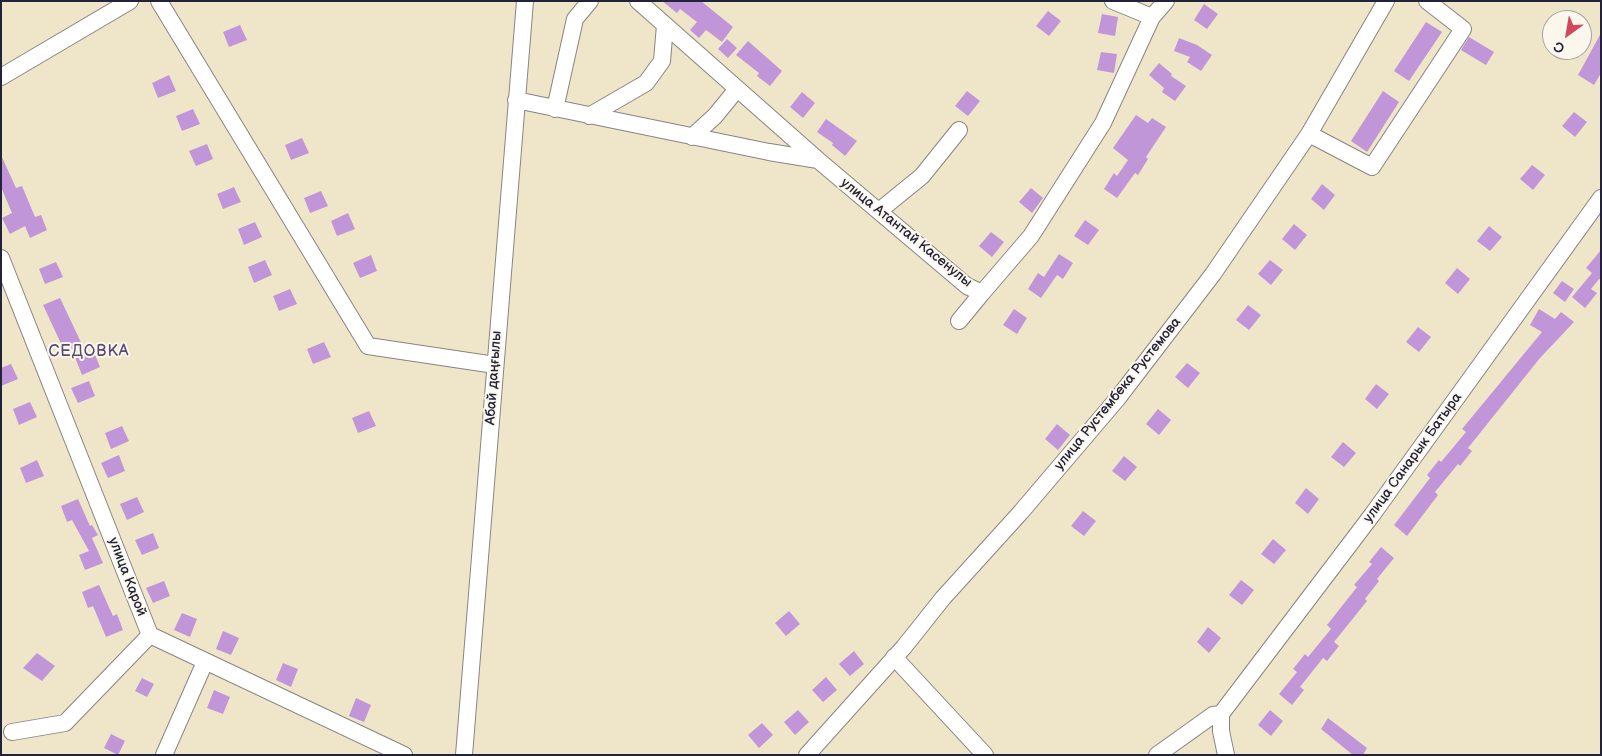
<!DOCTYPE html>
<html>
<head>
<meta charset="utf-8">
<style>
  body { margin:0 }
  #map { position:relative; width:1602px; height:756px; overflow:hidden; background:#efe6ca; font-family:"Balsamiq Sans",sans-serif }
  canvas { display:block }
  .frame { position:absolute; inset:0; border:2px solid #22223b; pointer-events:none }
  .north { position:absolute; left:1542px; top:10px; width:50px; height:50px; box-sizing:border-box; background:#fbf7ec; border:1px solid #a4a2a5; border-radius:50%; rotate:212deg; font-size:14px; font-weight:700; line-height:20px; text-align:center; color:#22223b }
  .north::after { content:''; display:block; margin:auto; width:18px; height:22px; background:#d1495b; clip-path:polygon(50% 0,100% 100%,50% 72%,0 100%) }
</style>
</head>
<body>
<div id="map">
<canvas width="1602" height="756"></canvas>
<div class="frame"></div>
<div class="north">С</div>
</div>
<script>
const c = document.querySelector('canvas').getContext('2d');
c.lineJoin = 'round';
function fill(path, color) {
  c.fillStyle = color;
  c.fill(path, 'evenodd');
}
function toPath(rows) {
  const path = new Path2D();
  for (const r of rows) {
    path.moveTo(r[0], r[1]);
    for (let i = 2; i < r.length; i += 2) path.lineTo(r[i], r[i + 1]);
  }
  return path;
}
function stroke(path, color, width, dash) {
  c.strokeStyle = color;
  c.lineWidth = width;
  c.lineCap = dash ? 'butt' : 'round';
  c.setLineDash(dash || []);
  c.stroke(path);
}
function drawText(font, color, halo, rows, align = 'center') {
  c.font = font + ' "Balsamiq Sans",sans-serif';
  c.lineWidth = 4;
  c.setLineDash([]);
  c.textBaseline = 'middle';
  c.strokeStyle = halo;
  c.fillStyle = color;
  for (const [text, x, y, turn = 0] of rows) {
    c.save();
    c.translate(x, y);
    c.rotate((+turn || 0) * Math.PI / 180);
    c.textAlign = isNaN(turn) ? turn : align;
    if (halo) c.strokeText(text, 0, 0);
    c.fillText(text, 0, 0);
    c.restore();
  }
}
fill(toPath([
  [662,1,701,1,733,27,722,42,706,30,699,38,690,30,697,22,680,9,677,13],
  [1204,4,1218,14,1207,29,1194,20],
  [1048,11,1061,21,1049,36,1036,26],
  [1102,14,1118,17,1115,36,1098,33],
  [1426,22,1442,32,1409,81,1394,71],
  [240,25,247,40,229,47,223,32],
  [1601,33,1601,73,1594,85,1578,75],
  [1469,37,1494,52,1486,65,1461,50],
  [1179,38,1197,45,1212,55,1201,71,1187,62,1190,57,1174,51],
  [727,39,737,48,728,58,718,49],
  [748,41,782,71,770,86,757,76,759,73,736,55],
  [1101,52,1117,54,1114,73,1097,70],
  [1159,63,1172,74,1171,76,1186,86,1175,101,1162,92,1164,88,1149,75],
  [169,75,176,91,158,98,152,83],
  [967,91,980,101,968,116,955,106],
  [1383,91,1399,102,1367,152,1351,141],
  [802,92,815,103,803,118,790,107],
  [193,109,200,124,182,131,176,116],
  [1574,112,1587,122,1575,137,1562,126],
  [1136,115,1148,123,1152,118,1166,127,1146,157,1148,159,1138,175,1135,173,1117,198,1104,189,1114,173,1117,176,1128,160,1113,148],
  [826,119,857,141,845,156,832,145,833,143,817,132],
  [302,138,309,153,291,160,285,145],
  [207,144,213,159,196,166,189,151],
  [1,155,16,188,22,186,35,217,41,215,47,230,30,238,25,226,10,234,2,218,12,213,1,187],
  [1532,165,1545,175,1533,190,1520,179],
  [1322,184,1335,195,1324,210,1311,199],
  [234,187,241,202,223,209,217,194],
  [1031,188,1043,198,1032,213,1019,202],
  [321,191,328,206,310,213,304,198],
  [348,213,355,229,337,236,331,221],
  [1085,220,1099,230,1088,245,1074,236],
  [255,222,262,237,244,245,238,229],
  [1294,224,1307,235,1295,250,1282,239],
  [1489,226,1502,237,1490,251,1477,241],
  [991,232,1004,242,992,257,979,246],
  [1601,250,1601,280,1599,279,1591,289,1597,293,1585,308,1572,297,1592,273,1586,268],
  [1059,254,1073,263,1063,279,1057,275,1041,298,1028,289,1038,273,1044,277],
  [371,255,377,271,360,278,353,263],
  [265,260,272,275,254,283,248,267],
  [1270,260,1283,270,1271,285,1258,274],
  [56,262,63,277,45,284,39,269],
  [1457,268,1470,279,1458,294,1445,283],
  [1562,281,1574,289,1565,302,1553,293],
  [290,289,297,304,279,311,273,296],
  [60,298,87,355,94,352,100,367,82,375,71,347,64,350,43,305],
  [1248,305,1261,315,1249,330,1236,320],
  [1014,309,1027,318,1017,334,1003,325],
  [1539,309,1555,319,1561,312,1574,322,1540,358,1468,448,1472,451,1460,466,1458,464,1435,492,1438,495,1407,536,1394,525,1430,478,1427,475,1439,460,1441,462,1466,432,1462,429,1542,332,1530,325],
  [1418,327,1431,337,1419,352,1406,342],
  [324,342,331,357,313,364,307,349],
  [1187,363,1200,373,1188,388,1175,377],
  [11,364,18,379,1,386,1,368],
  [89,381,95,396,78,403,71,388],
  [1376,384,1389,394,1377,409,1365,399],
  [30,402,37,417,19,425,13,409],
  [1158,409,1171,420,1159,435,1146,424],
  [369,411,376,426,358,433,352,418],
  [1057,424,1070,435,1058,450,1045,439],
  [122,426,129,441,111,449,105,433],
  [1343,442,1356,453,1344,467,1331,457],
  [119,455,125,471,108,478,101,463],
  [1124,456,1137,467,1125,481,1112,471],
  [37,460,44,476,26,483,20,468],
  [1306,488,1319,499,1308,514,1295,503],
  [137,497,144,512,127,520,120,504],
  [78,499,90,526,92,525,98,535,92,538,103,563,85,570,79,555,89,551,72,520,67,522,61,506],
  [1083,511,1096,521,1084,536,1071,526],
  [153,533,159,548,142,555,135,540],
  [1273,539,1286,550,1274,564,1261,554],
  [1381,547,1394,558,1377,579,1379,581,1365,599,1367,601,1334,642,1339,646,1327,661,1323,658,1300,687,1304,690,1292,705,1279,694,1297,672,1293,669,1305,654,1308,657,1331,629,1327,625,1357,587,1354,585,1372,564,1369,562],
  [1241,580,1254,590,1242,605,1229,595],
  [164,581,170,596,153,603,146,588],
  [99,585,113,616,117,614,123,630,106,637,93,606,88,608,82,592],
  [789,611,800,624,786,636,775,623],
  [182,613,197,619,190,637,174,630],
  [1208,627,1221,638,1209,653,1197,642],
  [223,631,239,638,231,655,216,649],
  [854,651,864,664,850,676,839,664],
  [37,653,55,666,42,681,23,668],
  [283,663,298,669,291,687,276,680],
  [826,677,837,690,823,702,812,690],
  [142,678,154,684,147,697,135,691],
  [214,690,230,697,223,714,207,708],
  [356,698,371,705,364,722,349,716],
  [798,710,809,722,795,735,784,722],
  [1270,710,1283,721,1271,736,1258,725],
  [1328,718,1367,748,1363,755,1353,755,1321,729],
  [762,723,773,735,759,748,748,735],
  [111,734,125,741,118,755,104,748]
]), '#c196d8');
const minor = toPath([
  [159,1,368,346,495,365],
  [638,1,818,160],
  [1113,1,1152,17,1166,1],
  [1,77,130,1],
  [516,100,769,152,818,160,967,286,982,293,1031,236,1103,123,1152,17],
  [555,109,575,19,590,1],
  [589,116,646,83,662,61,665,25],
  [1309,134,1372,167,1463,29,1427,1],
  [692,137,715,116,737,89],
  [879,211,922,176,959,130],
  [1,258,150,635,404,755],
  [959,321,982,293],
  [894,657,985,755],
  [1221,714,1372,515,1601,198],
  [12,732,65,723,150,635],
  [164,755,205,662],
  [464,755,525,1],
  [807,755,904,647,943,598,1021,512,1118,398,1213,274,1309,134,1386,1],
  [1157,755,1213,715,1221,714,1221,731,1226,755]
]);
stroke(minor, '#888482', 18);
stroke(minor, '#fff', 16);
drawText('14px', '#22223b', '#fbf7ec', [
  ["улица Атантай Касенулы",906,233,39],
  ["Абай даңғылы",494,378,-86],
  ["улица Рустембека Рустемова",1118,394,-51],
  ["улица Санарык Батыра",1413,458,-54],
  ["улица Карой",127,577,69]
]);
c.letterSpacing = '1px';
drawText('16px', '#5a4b72', '#fbf7ec', [
  ["СЕДОВКА",89,352]
]);
c.letterSpacing = '0px';
</script>
</body>
</html>
